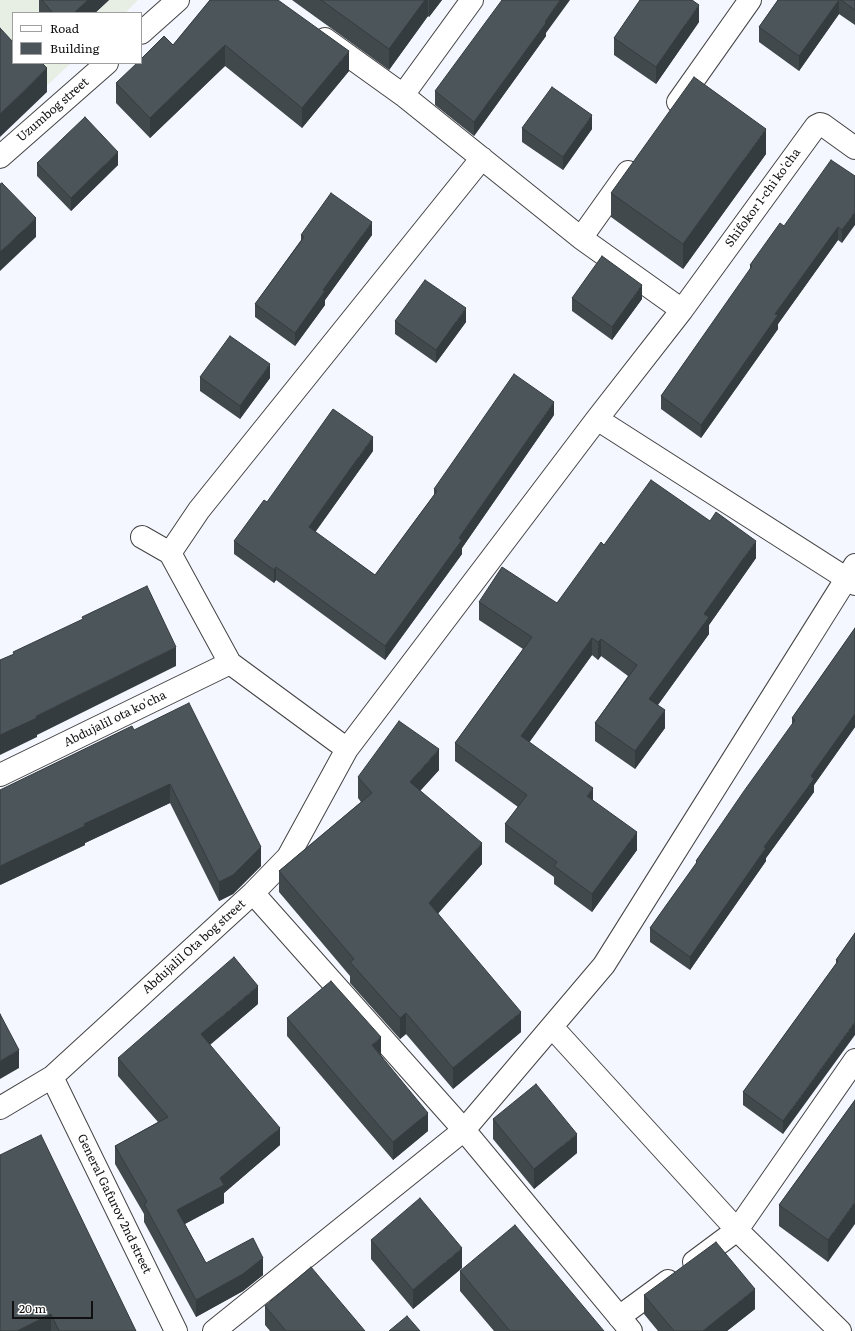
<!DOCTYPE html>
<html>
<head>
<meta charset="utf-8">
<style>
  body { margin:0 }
  #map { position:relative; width:855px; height:1331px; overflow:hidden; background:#f4f7ff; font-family:Literata,serif }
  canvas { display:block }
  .legend { position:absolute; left:12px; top:12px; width:130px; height:52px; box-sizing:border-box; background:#fff; border:1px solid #9f9f9f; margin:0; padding:5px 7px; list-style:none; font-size:12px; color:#101010 }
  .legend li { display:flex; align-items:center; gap:8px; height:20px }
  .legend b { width:20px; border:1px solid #9f9f9f }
  .scale { position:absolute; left:12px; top:1301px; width:81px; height:18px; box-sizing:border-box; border:2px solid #101010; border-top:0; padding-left:5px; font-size:12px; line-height:14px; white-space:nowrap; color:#101010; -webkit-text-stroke:3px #fff; paint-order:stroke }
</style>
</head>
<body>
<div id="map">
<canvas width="855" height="1331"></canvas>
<ul class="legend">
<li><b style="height:5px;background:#fff"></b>Road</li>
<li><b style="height:11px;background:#4c555a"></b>Building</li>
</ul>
<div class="scale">20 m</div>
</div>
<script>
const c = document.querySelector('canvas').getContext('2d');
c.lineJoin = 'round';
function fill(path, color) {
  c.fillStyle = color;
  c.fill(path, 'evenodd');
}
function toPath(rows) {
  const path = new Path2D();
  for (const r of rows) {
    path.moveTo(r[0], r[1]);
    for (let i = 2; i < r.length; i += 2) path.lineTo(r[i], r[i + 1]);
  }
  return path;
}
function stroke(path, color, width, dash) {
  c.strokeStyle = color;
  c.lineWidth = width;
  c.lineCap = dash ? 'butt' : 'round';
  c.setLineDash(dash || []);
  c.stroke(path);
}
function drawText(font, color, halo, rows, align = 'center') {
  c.font = font + ' Literata,serif';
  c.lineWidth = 4;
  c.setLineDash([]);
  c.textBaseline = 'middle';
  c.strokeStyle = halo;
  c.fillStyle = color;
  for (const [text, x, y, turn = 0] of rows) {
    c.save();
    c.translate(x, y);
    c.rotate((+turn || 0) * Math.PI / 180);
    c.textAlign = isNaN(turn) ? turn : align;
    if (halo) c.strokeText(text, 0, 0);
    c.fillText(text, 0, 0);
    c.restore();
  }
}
fill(toPath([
  [0,0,138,0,125,13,13,13,13,63,71,63,0,130]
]), '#e7efe5');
const minor = toPath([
  [141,33,178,0],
  [325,39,403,95,581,238,682,310],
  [403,95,472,0],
  [678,102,750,0],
  [0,157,107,63],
  [581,238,628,172],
  [597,419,855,584],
  [142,537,170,553,230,663,347,749],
  [170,553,199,510,482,158],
  [0,775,230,663],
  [253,893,464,1130,631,1331],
  [552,1027,737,1230,840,1331],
  [52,1077,176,1331],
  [0,1108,52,1077,253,893,288,857,347,749,597,419,682,310,816,126,820,124,823,125,855,148],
  [694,1262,737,1230,855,1060],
  [619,1317,668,1281],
  [214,1331,464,1130,604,965,855,565]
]);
stroke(minor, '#434343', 24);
stroke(minor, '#fff', 22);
fill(toPath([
  [39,0,109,0,95,13,39,13],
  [210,0,349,71,302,128,225,66,150,138,116,103,116,83,173,45],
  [292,0,442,0,429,17,428,16,389,70],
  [778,0,855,0,855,25,839,14,799,71,759,42,759,27],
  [699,22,656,84,614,55,614,38],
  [546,33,546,36,474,136,435,105,435,91],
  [522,128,592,129,563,170,522,142],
  [766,154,683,269,611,217,611,193],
  [37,163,118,165,71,211,37,176],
  [855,176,842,243,838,240,778,324,778,329,701,438,661,409,661,396,750,270,750,265],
  [301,235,372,235,325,300,325,305,295,346,255,317,255,304,301,240],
  [572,298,642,299,612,340,572,311],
  [395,321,466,322,436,363,395,334],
  [200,377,270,378,240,419,200,391],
  [554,415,462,548,462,554,385,660,276,580,274,583,234,554,234,541,267,502,373,451,315,532,375,575,434,495,434,489],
  [604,545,756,558,709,625,709,634,658,705,665,728,635,769,595,741,595,723,628,676,601,656,598,660,592,655,529,742,593,801,637,850,592,912,554,884,554,877,505,842,505,824,518,807,455,761,455,743,523,649,479,620,479,602,557,603],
  [855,628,855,727,814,785,814,792,766,858,766,861,690,970,650,942,650,928,696,864,696,861,792,725,792,718],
  [134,730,261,866,233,894,219,901,170,803,85,843,85,845,0,885],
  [439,770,420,791,482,864,438,913,521,1032,453,1089,406,1034,400,1039,350,983,350,976,279,892,279,871,361,802,358,798,358,777],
  [855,933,783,1134,743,1105,743,1092,836,964,836,960],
  [258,1004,210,1045,280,1145,224,1193,224,1203,185,1224,206,1263,263,1275,243,1291,196,1317,144,1222,144,1214,115,1164,115,1146,158,1122,118,1076,118,1058],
  [287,1018,381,1055,428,1131,393,1160,287,1036],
  [855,1100,828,1262,779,1226,779,1205],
  [493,1119,577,1153,534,1189,493,1139],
  [0,1155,136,1331,0,1331],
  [371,1240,462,1268,413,1309,371,1259],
  [460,1271,604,1331,494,1331,460,1291],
  [644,1295,755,1309,727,1331,658,1331,644,1314],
  [265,1306,365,1331,270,1331,265,1325]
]), '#41494d');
fill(toPath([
  [88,0,109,0,95,13,74,13],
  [425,0,428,0,428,16,389,70,389,49],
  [429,0,442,0,429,17],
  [560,0,570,0,546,33,546,36,474,136,474,122],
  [839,0,839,14,799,71,799,56],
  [699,5,699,22,656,84,656,67],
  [225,45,225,66,150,138,150,118],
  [349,51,349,71,302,128,302,108],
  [47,68,47,92,0,137,0,114],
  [592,115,592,129,563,170,563,157],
  [766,129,766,154,683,269,683,244],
  [118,152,118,165,71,211,71,198],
  [855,212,855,225,842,243,842,230],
  [36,218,36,237,0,271,0,252],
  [372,222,372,235,325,300,325,305,295,346,295,333,323,290],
  [838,227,838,240,778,324,778,329,701,438,701,425,775,314],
  [642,285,642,299,612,340,612,327],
  [466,308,466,322,436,363,436,350],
  [270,364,270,378,240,419,240,406],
  [554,402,554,415,462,548,462,554,385,660,385,646,459,538],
  [373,437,373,451,309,541,309,527],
  [756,541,756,558,709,625,709,634,649,717,649,699,704,614],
  [276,567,276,580,274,583,274,570],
  [592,638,592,655,521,754,521,736],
  [601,639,601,656,598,660,598,642],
  [176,647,176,666,37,735,37,737,0,755,0,735,36,716],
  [665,710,665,728,635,769,635,751],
  [855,714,855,727,814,785,814,792,766,858,766,861,690,970,690,957,764,847,811,776],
  [439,749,439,770,410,802,410,782],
  [170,784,170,803,85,843,85,845,0,885,0,866,84,824],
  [593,788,593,806,587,796],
  [637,832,637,850,592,912,592,894],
  [482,843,482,864,429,924,429,903],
  [261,847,261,866,233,894,219,901,219,882],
  [258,986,258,1004,201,1052,201,1034],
  [521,1012,521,1032,453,1089,453,1068],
  [406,1013,406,1034,400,1039,400,1018],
  [855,1022,855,1035,783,1134,783,1121],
  [381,1037,381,1055,372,1063,372,1045],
  [19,1050,19,1068,0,1079,0,1061],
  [428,1113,428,1131,393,1160,393,1142],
  [280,1128,280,1145,224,1193,224,1203,177,1228,177,1210,220,1178],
  [577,1134,577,1153,534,1189,534,1169],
  [855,1202,855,1224,828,1262,828,1240],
  [462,1248,462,1268,413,1309,413,1290],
  [263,1258,263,1275,243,1291,196,1317,196,1300],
  [755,1289,755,1309,727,1331,703,1331],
  [51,1314,51,1331,17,1331]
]), '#353c3f');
const building = toPath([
  [42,0,88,0,74,13,53,13,42,0],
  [210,0,278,0,349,51,302,108,225,45,150,118,116,83,137,63,141,63,141,59,164,36,173,45,210,0],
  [321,0,425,0,389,49,321,0],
  [502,0,560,0,545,22,546,23,474,122,435,91,502,0],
  [640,0,692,0,699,5,656,67,614,38,640,0],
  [778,0,839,0,799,56,759,27,778,0],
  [841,0,855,0,855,10,841,0],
  [0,28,13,42,13,63,42,63,47,68,0,114,0,28],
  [694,77,766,129,683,244,611,193,694,77],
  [552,87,592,115,563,157,522,128,552,87],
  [85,117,118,152,71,198,37,163,85,117],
  [831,160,855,176,855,212,842,230,838,227,775,314,778,315,701,425,661,396,752,266,750,265,780,223,784,226,831,160],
  [2,183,36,218,0,252,0,184,2,183],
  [331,193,372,222,323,290,325,291,295,333,255,304,304,237,301,235,331,193],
  [602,256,642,285,612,327,572,298,602,256],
  [425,280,466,308,436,350,395,321,425,280],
  [230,336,270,364,240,406,200,377,230,336],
  [514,374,554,402,459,538,462,540,385,646,276,567,274,570,234,541,264,500,267,502,333,409,373,437,309,527,375,575,437,491,434,489,514,374],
  [651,480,710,521,716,512,756,541,704,614,709,617,649,699,665,710,635,751,595,723,637,665,601,639,598,642,592,638,521,736,593,788,587,796,637,832,592,894,554,866,557,862,505,824,527,795,455,743,532,637,479,602,502,567,557,603,601,542,604,545,651,480],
  [147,586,176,647,36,716,37,718,0,735,0,660,14,654,13,652,83,619,82,617,147,586],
  [855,628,855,714,811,776,814,779,764,847,766,848,690,957,650,928,697,862,696,861,744,791,795,720,792,718,855,628],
  [189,703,261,847,233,875,219,882,170,784,84,824,85,826,0,866,0,790,132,726,134,730,189,703],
  [399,721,439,749,410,782,482,843,429,903,521,1012,453,1068,406,1013,400,1018,350,962,354,959,279,871,372,793,358,777,399,721],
  [855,933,855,1022,783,1121,743,1092,838,961,836,960,855,933],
  [234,957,258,986,201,1034,280,1128,220,1178,224,1185,177,1210,206,1263,253,1238,263,1258,243,1274,196,1300,144,1204,147,1202,115,1146,168,1117,118,1058,234,957],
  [331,981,381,1037,372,1045,428,1113,393,1142,287,1018,331,981],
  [0,1014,19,1050,0,1061,0,1014],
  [536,1084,577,1134,534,1169,493,1119,536,1084],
  [855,1100,855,1202,828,1240,779,1205,855,1100],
  [41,1135,136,1331,59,1331,51,1314,17,1331,0,1331,0,1155,41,1135],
  [420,1198,462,1248,413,1290,371,1240,420,1198],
  [515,1225,604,1331,510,1331,460,1271,515,1225],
  [716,1242,755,1289,703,1331,674,1331,644,1295,716,1242],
  [311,1267,365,1331,286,1331,265,1306,311,1267],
  [407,1316,420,1331,389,1331,407,1316]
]);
fill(building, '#4c555a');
stroke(building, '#353c3f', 1);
drawText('12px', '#101010', '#fff', [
  ["Uzumbog street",53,110,-41],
  ["Shifokor 1-chi ko'cha",763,198,-54],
  ["Abdujalil ota ko'cha",115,719,-26],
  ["Abdujalil Ota bog street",194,947,-42],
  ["General Gafurov 2nd street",114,1204,64]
]);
</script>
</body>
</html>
